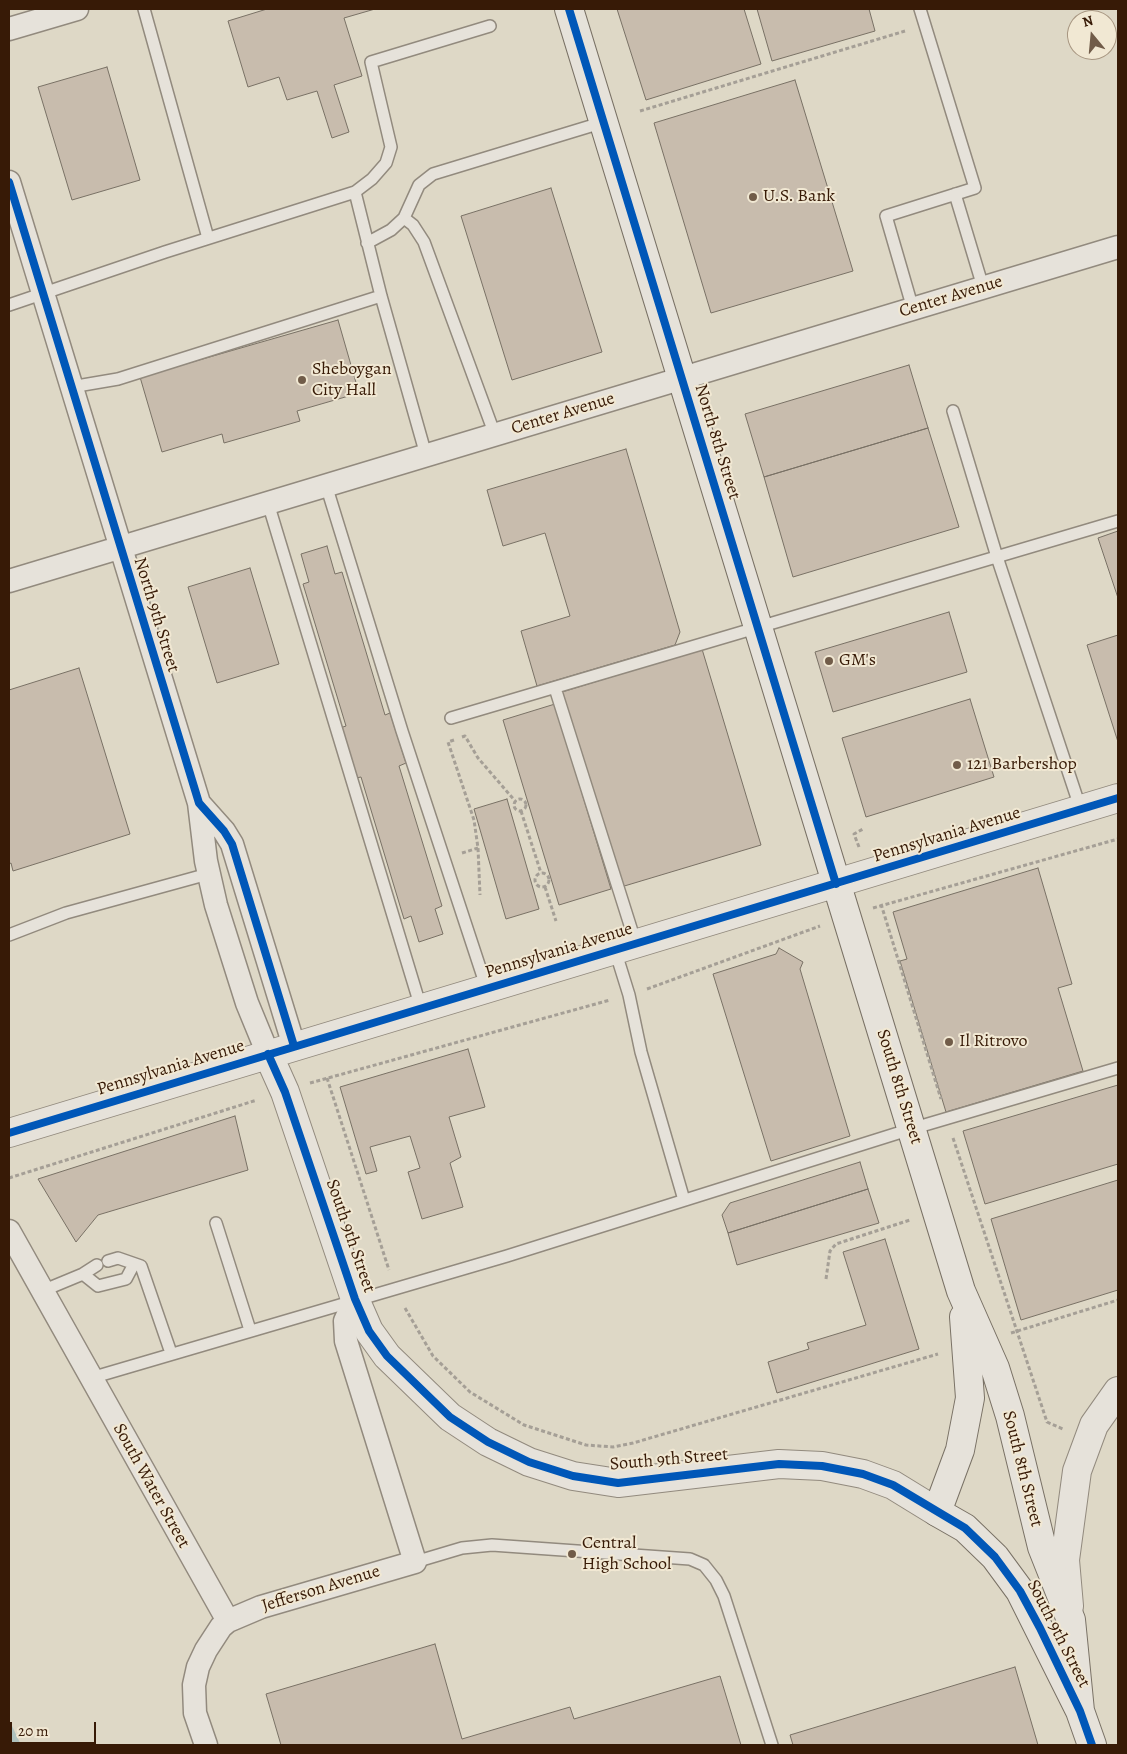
<!DOCTYPE html>
<html>
<head>
<meta charset="utf-8">
<style>
  body { margin:0 }
  #map { position:relative; width:1127px; height:1754px; overflow:hidden; background:#ded8c6; font-family:Alegreya,serif }
  canvas { display:block }
  .frame { position:absolute; inset:0; border:10px solid #371a06; pointer-events:none }
  .north { position:absolute; left:1067px; top:10px; width:50px; height:50px; box-sizing:border-box; background:#f1e8d3; border:1px solid #a79681; border-radius:50%; rotate:343deg; font-size:14px; font-weight:700; line-height:20px; text-align:center; color:#371a06 }
  .north::after { content:''; display:block; margin:auto; width:18px; height:22px; background:#715c49; clip-path:polygon(50% 0,100% 100%,50% 72%,0 100%) }
  .scale { position:absolute; left:10px; top:1722px; width:86px; height:22px; box-sizing:border-box; border:2px solid #371a06; border-top:0; padding-left:6px; font-size:15px; line-height:18px; white-space:nowrap; color:#371a06; -webkit-text-stroke:4px #f1e8d3; paint-order:stroke }
</style>
</head>
<body>
<div id="map">
<canvas width="1127" height="1754"></canvas>
<div class="frame"></div>
<div class="north">N</div>
<div class="scale">20 m</div>
</div>
<script>
const c = document.querySelector('canvas').getContext('2d');
c.lineJoin = 'round';
function fill(path, color) {
  c.fillStyle = color;
  c.fill(path, 'evenodd');
}
function toPath(rows) {
  const path = new Path2D();
  for (const r of rows) {
    if (r.length === 3) {
      path.moveTo(r[0] + r[2], r[1]);
      path.arc(r[0], r[1], r[2], 0, 2 * Math.PI);
      continue;
    }
    path.moveTo(r[0], r[1]);
    for (let i = 2; i < r.length; i += 2) path.lineTo(r[i], r[i + 1]);
  }
  return path;
}
function stroke(path, color, width, dash) {
  c.strokeStyle = color;
  c.lineWidth = width;
  c.lineCap = dash ? 'butt' : 'round';
  c.setLineDash(dash || []);
  c.stroke(path);
}
function drawText(font, color, halo, rows, align = 'center') {
  c.font = font + ' Alegreya,serif';
  c.lineWidth = 4;
  c.setLineDash([]);
  c.textBaseline = 'middle';
  c.strokeStyle = halo;
  c.fillStyle = color;
  for (const [text, x, y, turn = 0] of rows) {
    c.save();
    c.translate(x, y);
    c.rotate((+turn || 0) * Math.PI / 180);
    c.textAlign = isNaN(turn) ? turn : align;
    if (halo) c.strokeText(text, 0, 0);
    c.fillText(text, 0, 0);
    c.restore();
  }
}
fill(toPath([
  [9,1720,12,1726,21,1745,9,1745]
]), '#afc2be');
const building = toPath([
  [267,9,375,9,344,18,362,76,334,85,349,132,332,138,317,91,287,100,279,77,248,87,228,21,267,9],
  [617,9,744,9,761,64,646,100,617,9],
  [757,9,869,9,875,31,772,61,757,9],
  [107,67,140,180,72,200,38,87,107,67],
  [795,80,853,271,711,313,654,123,795,80],
  [551,188,602,352,512,380,461,216,551,188],
  [338,320,359,393,297,411,300,421,224,443,222,434,162,452,140,377,338,320],
  [909,365,928,428,764,477,745,414,909,365],
  [928,428,959,527,793,577,764,477,928,428],
  [626,449,680,632,675,645,537,686,521,631,570,616,545,533,503,546,487,490,626,449],
  [1118,531,1118,598,1098,538,1118,531],
  [327,546,335,574,342,572,385,715,390,713,406,763,399,766,442,906,435,909,443,934,419,942,411,916,404,919,361,777,356,778,340,728,346,726,303,584,309,582,301,554,327,546],
  [250,568,279,664,217,683,188,587,250,568],
  [949,612,967,672,833,712,815,652,949,612],
  [1118,635,1118,742,1087,645,1118,635],
  [702,649,761,845,621,887,562,692,702,649],
  [79,668,130,834,13,871,11,863,9,864,9,690,79,668],
  [970,699,994,777,866,817,842,738,970,699],
  [555,704,611,889,559,905,503,720,555,704],
  [507,799,539,909,506,919,474,809,507,799],
  [1038,868,1072,984,1058,988,1083,1071,946,1112,900,961,907,959,893,912,1038,868],
  [779,948,803,962,800,969,850,1136,771,1161,713,974,776,954,779,948],
  [468,1049,485,1107,449,1117,461,1157,450,1163,463,1207,422,1219,408,1172,420,1168,410,1136,370,1147,377,1171,366,1174,340,1087,468,1049],
  [1118,1085,1118,1164,985,1204,963,1131,1118,1085],
  [235,1116,248,1170,98,1215,76,1242,38,1179,235,1116],
  [860,1162,868,1189,728,1233,722,1215,730,1203,860,1162],
  [1118,1180,1118,1290,1021,1320,991,1219,1118,1180],
  [868,1189,879,1223,737,1265,728,1233,868,1189],
  [885,1239,919,1349,777,1393,768,1362,809,1349,807,1343,866,1325,843,1252,885,1239],
  [435,1644,462,1739,570,1707,574,1719,720,1676,741,1745,281,1745,266,1694,435,1644],
  [1015,1667,1038,1745,793,1745,790,1735,1015,1667]
]);
fill(building, '#c8bcad');
stroke(building, '#797165', 1);
const service = toPath([
  [144,9,208,238],
  [355,192,381,296,426,455],
  [955,194,983,287],
  [404,218,413,225,424,242,495,435],
  [367,243,391,230,404,218,419,185,433,174,604,122],
  [9,305,165,252,355,192,372,179,386,163,391,147,371,62,490,26],
  [913,309,886,216,975,188,920,9],
  [71,387,118,379,381,296],
  [953,411,997,557,1081,810],
  [326,485,402,731,487,989],
  [268,503,421,1008],
  [555,688,636,944],
  [451,718,1118,521],
  [9,935,66,913,208,874],
  [615,950,629,995,641,1052,684,1200],
  [216,1223,250,1330],
  [108,1261,118,1258,141,1266,171,1353],
  [83,1274,98,1286,126,1279,134,1264],
  [42,1291,83,1274,97,1265],
  [91,1378,507,1256,911,1129,1118,1068],
  [415,1562,462,1548,492,1545,690,1559,704,1565,716,1580,724,1596,772,1745]
]);
const minor = toPath([
  [9,29,77,9],
  [9,182,199,803,206,861,216,905,247,1003,268,1054],
  [9,581,1118,247],
  [199,803,224,831,232,844,294,1046],
  [9,1231,228,1621],
  [206,1745,195,1713,194,1685,198,1667,206,1650,221,1627,228,1621,261,1607,415,1562,346,1341,345,1321,355,1299]
]);
const tertiary = toPath([
  [268,1054,285,1092,355,1299,369,1331,387,1356,450,1417,488,1442,529,1462,573,1476,618,1483,779,1464,822,1466,863,1474,893,1485,937,1512],
  [9,1133,1118,798],
  [1069,1606,1065,1560,1077,1471,1094,1425,1118,1391]
]);
const secondary = toPath([
  [569,9,961,1291,995,1368,1010,1416,1042,1547,1071,1620,1080,1711],
  [964,1317,970,1398,960,1450,937,1512,965,1528,995,1557,1020,1591,1080,1711,1092,1745]
]);
stroke(service, '#928a7e', 14);
stroke(minor, '#928a7e', 25);
stroke(tertiary, '#928a7e', 30);
stroke(secondary, '#797165', 30);
stroke(toPath([
  [640,111,905,31],
  [462,737,465,736,478,758,516,802],
  [454,740,448,742,474,820,478,848,480,895],
  [520,805,6],
  [521,811,541,873],
  [859,847,854,834,863,829],
  [462,853,478,848],
  [542,880,7],
  [545,887,556,921],
  [881,904,941,1099],
  [873,908,1118,839],
  [647,989,820,926],
  [327,1078,389,1270],
  [310,1083,610,1000],
  [953,1138,1047,1422,1063,1429],
  [9,1178,257,1100],
  [826,1279,830,1251,836,1244,910,1220],
  [405,1308,433,1356,470,1392,524,1425,586,1445,613,1447,633,1443,938,1354],
  [1011,1333,1118,1300]
]), '#a59f96', 3, [4, 2.5]);
stroke(service, '#e6e2da', 11);
stroke(minor, '#e6e2da', 22);
stroke(tertiary, '#e6e2da', 28);
stroke(secondary, '#e6e2da', 28);
stroke(toPath([
  [569,9,836,884],
  [9,182,199,803,224,831,232,844,294,1046],
  [268,1054,285,1092,355,1299,369,1331,387,1356,450,1417,488,1442,529,1462,573,1476,618,1483,779,1464,822,1466,863,1474,893,1485,965,1528,995,1557,1020,1591,1040,1628,1080,1711,1092,1745],
  [9,1133,1118,798]
]), '#0057b8', 8);
for (const [x, y, r, color] of [
  [753,197,5,"#715c49"],
  [302,380,5,"#715c49"],
  [829,661,5,"#715c49"],
  [957,765,5,"#715c49"],
  [949,1042,5,"#715c49"],
  [572,1554,5,"#715c49"]
]) {
  const dot = new Path2D();
  dot.arc(x, y, r, 0, 2 * Math.PI);
  c.fillStyle = color;
  c.fill(dot);
  stroke(dot, '#f1e8d3', 2);
}
drawText('18px', '#371a06', '#f1e8d3', [
  ["U.S. Bank",763,197],
  ["Sheboygan",312,370],
  ["City Hall",312,391],
  ["GM's",839,661],
  ["121 Barbershop",967,765],
  ["Il Ritrovo",959,1042],
  ["Central",582,1544],
  ["High School",582,1565]
], 'left');
drawText('18px', '#371a06', '#f1e8d3', [
  ["Center Avenue",951,297,-17],
  ["Center Avenue",563,414,-17],
  ["North 8th Street",717,442,73],
  ["North 9th Street",156,615,73],
  ["Pennsylvania Avenue",947,835,-17],
  ["Pennsylvania Avenue",559,951,-17],
  ["Pennsylvania Avenue",171,1068,-17],
  ["South 8th Street",899,1087,73],
  ["South 9th Street",350,1236,71],
  ["South 9th Street",669,1460,-5],
  ["South 8th Street",1022,1469,76],
  ["South Water Street",151,1486,61],
  ["Jefferson Avenue",321,1589,-17],
  ["South 9th Street",1058,1634,63]
]);
</script>
</body>
</html>
